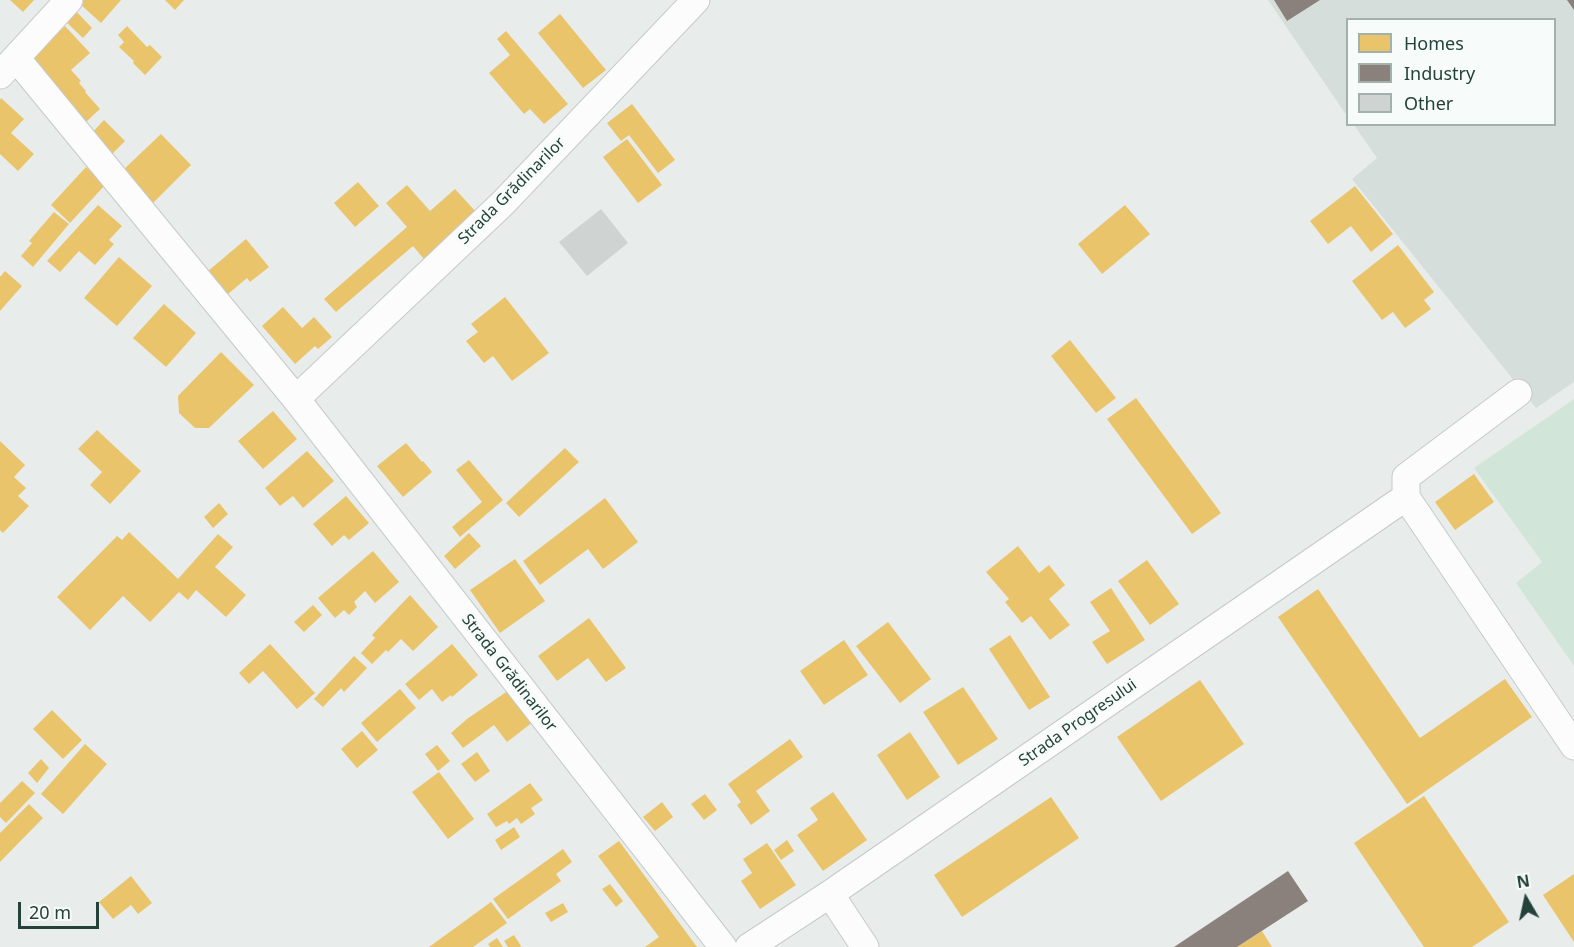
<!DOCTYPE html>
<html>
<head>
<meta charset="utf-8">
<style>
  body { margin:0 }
  #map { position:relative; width:1574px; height:947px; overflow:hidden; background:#e8edeb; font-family:"Noto Sans",sans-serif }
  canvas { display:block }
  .legend { position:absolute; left:1346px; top:18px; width:210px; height:108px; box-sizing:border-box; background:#f7fbf9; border:2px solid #a3b1ad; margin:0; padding:8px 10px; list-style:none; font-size:18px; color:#24423a }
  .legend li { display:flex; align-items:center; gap:12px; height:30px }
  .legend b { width:30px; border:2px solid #a3b1ad }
  .north { position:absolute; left:1496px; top:869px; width:60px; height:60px; -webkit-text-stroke:4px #f7fbf9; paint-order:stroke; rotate:351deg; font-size:16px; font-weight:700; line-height:24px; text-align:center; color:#24423a }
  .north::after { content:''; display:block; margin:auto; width:21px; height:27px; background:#24423a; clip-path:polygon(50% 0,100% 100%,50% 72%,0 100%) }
  .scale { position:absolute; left:18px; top:902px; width:81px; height:27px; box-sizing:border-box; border:3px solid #24423a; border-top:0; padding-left:8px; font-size:18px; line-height:21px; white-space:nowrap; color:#24423a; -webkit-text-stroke:4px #f7fbf9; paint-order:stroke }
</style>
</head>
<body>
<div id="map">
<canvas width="1574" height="947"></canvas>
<ul class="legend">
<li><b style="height:16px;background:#e9c46a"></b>Homes</li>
<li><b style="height:16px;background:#8a817c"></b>Industry</li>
<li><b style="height:16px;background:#cfd4d2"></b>Other</li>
</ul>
<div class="north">N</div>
<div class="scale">20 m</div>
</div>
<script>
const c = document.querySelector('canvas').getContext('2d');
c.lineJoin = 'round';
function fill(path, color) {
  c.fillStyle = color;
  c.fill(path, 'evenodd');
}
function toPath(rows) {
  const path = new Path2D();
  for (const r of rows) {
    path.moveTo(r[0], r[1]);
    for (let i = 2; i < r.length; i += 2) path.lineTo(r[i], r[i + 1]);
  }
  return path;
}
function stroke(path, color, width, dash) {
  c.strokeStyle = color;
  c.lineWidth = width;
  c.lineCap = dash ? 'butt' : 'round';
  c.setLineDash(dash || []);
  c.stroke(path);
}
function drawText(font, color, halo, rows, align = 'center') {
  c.font = font + ' "Noto Sans",sans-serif';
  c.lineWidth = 6;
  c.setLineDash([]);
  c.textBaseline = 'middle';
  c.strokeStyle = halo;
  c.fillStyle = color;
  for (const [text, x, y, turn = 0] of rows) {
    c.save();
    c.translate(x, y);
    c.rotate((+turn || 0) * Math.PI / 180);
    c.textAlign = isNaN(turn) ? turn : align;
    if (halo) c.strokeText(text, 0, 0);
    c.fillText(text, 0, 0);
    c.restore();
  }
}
fill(toPath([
  [1268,0,1574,0,1574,382,1536,408,1352,179,1377,158,1354,125,1554,124,1554,20,1348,20,1347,116]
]), '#d6dedb');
fill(toPath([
  [1574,399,1574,666,1516,583,1542,562,1474,468]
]), '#d1e6d8');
fill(toPath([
  [10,0,34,0,23,12],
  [81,0,121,0,101,23,79,3],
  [165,0,184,0,175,10],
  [74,9,92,28,83,38,64,20],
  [560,14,606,70,583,88,538,33],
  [65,26,90,53,71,70,81,81,79,83,86,91,85,92,100,109,86,122,28,61],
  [127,26,147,47,150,45,162,57,145,75,133,63,134,61,119,47,124,42,118,35],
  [506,31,568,104,544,124,530,109,524,114,489,73,510,55,497,39],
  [1,98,24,119,11,133,34,154,18,171,0,154,0,100],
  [632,104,675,160,658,173,629,135,621,141,607,123],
  [104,120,125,141,110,156,89,136],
  [161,134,191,165,153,203,122,171],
  [627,139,662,185,638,203,603,157],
  [86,167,105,185,70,223,51,205],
  [358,182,379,206,355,227,334,203],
  [407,185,430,211,455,189,477,213,424,259,413,246,336,312,324,299,407,227,386,203],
  [1355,186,1393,234,1371,252,1351,226,1328,244,1310,221],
  [98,205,122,226,109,240,114,244,95,265,79,251,60,272,47,261],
  [1125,205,1150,234,1102,274,1078,244],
  [54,212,69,224,33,267,21,256,32,243,29,241],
  [246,239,269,267,250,282,247,278,228,294,207,272],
  [1398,245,1434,292,1424,300,1431,309,1405,328,1393,312,1382,320,1352,281],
  [119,257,152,286,117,326,84,298],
  [5,271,22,286,0,311,0,277],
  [505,297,549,353,512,381,493,356,484,363,466,341,478,332,471,324],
  [164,304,196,333,166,367,133,338],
  [283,307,302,328,314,317,332,337,318,349,315,346,295,364,262,326],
  [1070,340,1116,398,1096,413,1051,356],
  [221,352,254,385,209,428,195,428,179,413,178,396],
  [1136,398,1221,513,1192,534,1107,419],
  [273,411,297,439,263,469,238,441],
  [97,430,141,471,110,504,90,485,102,472,78,449],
  [0,441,25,465,14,477,26,488,18,496,29,506,3,533,0,530],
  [406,443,422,462,423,461,432,472,403,497,377,466],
  [565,448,579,462,519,517,506,503],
  [307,451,334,481,303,508,293,496,280,506,265,488],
  [469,460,503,500,460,537,452,527,482,502,456,470],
  [1474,474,1494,502,1455,530,1435,502],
  [346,496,369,523,349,540,344,535,332,546,313,524],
  [605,498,638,542,603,569,588,549,540,585,523,561],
  [219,503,228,514,213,528,204,517],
  [129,532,178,579,218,534,233,547,215,567,246,595,226,617,196,590,188,600,179,592,150,622,123,596,90,630,57,597,117,536,122,540],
  [469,533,481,546,455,569,444,556],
  [1018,546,1039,573,1049,565,1065,585,1049,599,1070,625,1050,640,1031,616,1022,623,1005,602,1009,599,986,572],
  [373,551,399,582,375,603,365,591,354,602,357,607,349,615,344,610,335,618,318,598],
  [515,559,545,601,500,633,470,590],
  [1147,560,1179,604,1150,625,1118,581],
  [1111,588,1145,640,1107,664,1092,642,1110,631,1090,602],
  [1318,589,1420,738,1505,679,1532,717,1407,804,1278,617],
  [410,595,438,627,413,651,401,639,388,652,386,650,372,664,361,653,375,638,372,635],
  [313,605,322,615,304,632,294,622],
  [589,618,626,668,606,682,588,658,557,681,538,656],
  [888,622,931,679,900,703,856,646],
  [1010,635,1050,697,1029,710,989,649],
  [844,640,868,675,824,705,800,671],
  [270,644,315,693,297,709,263,671,249,684,239,673],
  [452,644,478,675,452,697,451,695,442,702,432,689,419,700,405,684],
  [354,656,367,668,344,692,341,688,323,707,314,699],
  [1200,680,1244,744,1161,801,1117,737],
  [963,687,998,739,958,765,923,712],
  [400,689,416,708,377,742,361,723],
  [509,690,533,722,507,742,494,725,463,748,451,733,467,719],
  [52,710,82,740,63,759,33,729],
  [362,731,378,750,357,768,341,749],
  [910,732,940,777,907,800,877,755],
  [790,739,803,757,756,791,770,811,751,825,737,805,741,802,728,784],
  [85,744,107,764,63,814,41,794],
  [437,745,450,761,438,771,425,754],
  [477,752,490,771,475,782,461,764],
  [41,759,49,768,37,783,28,773],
  [439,772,474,819,448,839,412,792],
  [22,781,35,793,6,823,0,817,0,803],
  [530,783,543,800,531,808,535,814,521,824,517,818,509,824,507,821,496,827,487,814],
  [833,792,867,840,823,871,797,835,818,820,810,808],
  [705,794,717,810,704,820,691,804],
  [1424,796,1509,922,1472,947,1424,947,1354,843],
  [1051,797,1079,838,962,917,934,875],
  [662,802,673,817,655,831,643,817],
  [29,804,43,818,0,862,0,833],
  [514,827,520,837,501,850,495,840],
  [787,840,794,851,781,860,774,850],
  [619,841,697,947,645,947,659,937,598,856],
  [767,843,796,885,760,909,741,881,752,873,743,859],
  [563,849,572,862,556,874,561,881,508,919,493,899],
  [1574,874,1574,942,1543,895],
  [131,876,152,903,138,914,131,905,113,919,99,902],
  [610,884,623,901,616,907,602,889],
  [491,902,507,923,473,947,429,947],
  [563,903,568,912,551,922,545,913],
  [1262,931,1272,947,1237,947],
  [514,935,521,946,520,947,508,947,504,941],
  [497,938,503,947,490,947,488,944]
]), '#e9c46a');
fill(toPath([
  [1274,0,1320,0,1287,21],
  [1567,0,1574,0,1574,10],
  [1288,871,1308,901,1237,947,1174,947]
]), '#8a817c');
fill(toPath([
  [601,209,628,243,587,276,559,242]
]), '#cfd4d2');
const minor = toPath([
  [16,58,296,399,723,947],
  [0,75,69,0],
  [1518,393,1406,477,1406,497,1574,746],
  [296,399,503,203,696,0],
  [830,894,865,947],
  [749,947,830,894,1406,497]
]);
stroke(minor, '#c5cac8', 29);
stroke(minor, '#fcfcfc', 27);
drawText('16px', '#24423a', '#f7fbf9', [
  ["Strada Grădinarilor",512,191,-45],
  ["Strada Grădinarilor",509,673,52],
  ["Strada Progresului",1078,723,-35]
]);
</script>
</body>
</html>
